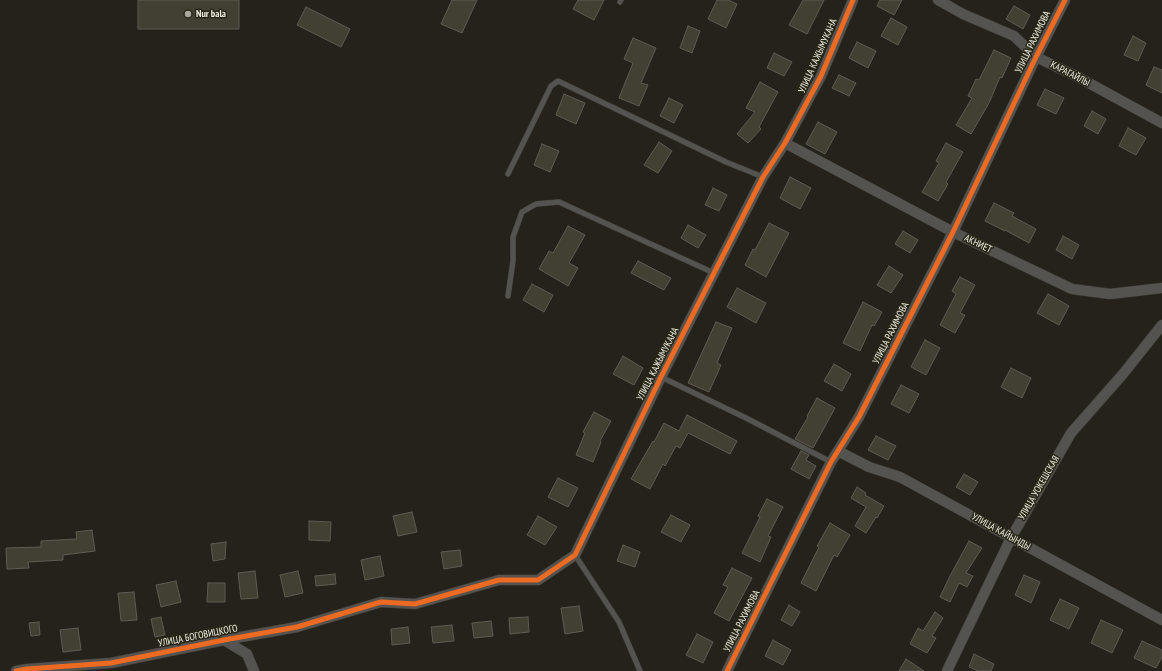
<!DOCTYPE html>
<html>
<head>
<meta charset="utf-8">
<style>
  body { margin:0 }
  canvas { display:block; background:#24221a }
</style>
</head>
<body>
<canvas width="1162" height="671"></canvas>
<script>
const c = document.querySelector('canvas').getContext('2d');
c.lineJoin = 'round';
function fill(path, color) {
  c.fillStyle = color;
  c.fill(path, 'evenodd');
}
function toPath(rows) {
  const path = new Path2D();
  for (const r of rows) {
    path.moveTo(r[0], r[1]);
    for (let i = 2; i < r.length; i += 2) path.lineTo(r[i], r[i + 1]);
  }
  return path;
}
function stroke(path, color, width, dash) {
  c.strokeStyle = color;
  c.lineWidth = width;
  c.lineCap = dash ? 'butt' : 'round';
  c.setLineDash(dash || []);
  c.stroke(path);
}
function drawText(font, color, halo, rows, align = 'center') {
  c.font = font + ' "PT Sans Narrow",sans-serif';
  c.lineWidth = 3;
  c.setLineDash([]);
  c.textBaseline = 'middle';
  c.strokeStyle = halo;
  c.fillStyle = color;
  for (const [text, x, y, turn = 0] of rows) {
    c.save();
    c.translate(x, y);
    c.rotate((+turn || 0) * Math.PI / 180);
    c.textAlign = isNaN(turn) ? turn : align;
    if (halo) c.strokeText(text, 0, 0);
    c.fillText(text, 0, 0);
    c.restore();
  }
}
const building = toPath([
  [138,0,239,0,239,29,138,29,138,0],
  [452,0,477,0,462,33,441,24,452,0],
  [578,0,604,0,594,20,573,9,578,0],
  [717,0,728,0,737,4,726,28,708,19,717,0],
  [803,0,824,0,807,34,789,25,803,0],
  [880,0,902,0,894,15,877,6,880,0],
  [1014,6,1030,15,1023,29,1006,19,1014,6],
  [306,7,350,29,341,47,297,25,306,7],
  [891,18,907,27,898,45,881,36,891,18],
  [688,26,700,31,692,53,680,48,688,26],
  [1133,36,1146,43,1138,61,1124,55,1133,36],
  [633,38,656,48,641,83,648,85,639,106,619,98,633,63,624,59,633,38],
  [857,42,876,51,868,68,849,58,857,42],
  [994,50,1011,58,1002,78,1000,77,989,103,971,134,956,125,972,98,968,96,976,79,979,80,994,50],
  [774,53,792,62,784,76,767,68,774,53],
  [1154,67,1162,70,1162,93,1146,85,1154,67],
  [839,75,856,83,849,96,832,88,839,75],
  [760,82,778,92,759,127,761,129,748,143,737,134,755,112,746,108,760,82],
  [1045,89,1064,98,1056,114,1037,105,1045,89],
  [564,94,585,103,576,124,556,115,564,94],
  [669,98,683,105,674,123,660,116,669,98],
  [1092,111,1106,119,1098,134,1084,126,1092,111],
  [818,122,837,132,825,154,806,144,818,122],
  [1128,128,1146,138,1136,155,1119,146,1128,128],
  [659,142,672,151,658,173,644,165,659,142],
  [946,143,963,152,946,182,948,184,938,201,922,192,939,163,936,161,946,143],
  [542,144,559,151,550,172,534,165,542,144],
  [790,177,811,188,800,209,780,198,790,177],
  [713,188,727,195,719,211,705,205,713,188],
  [994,203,1014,213,1012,216,1036,229,1029,243,1005,230,1005,231,985,221,994,203],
  [769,223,789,233,766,277,745,265,753,249,755,250,769,223],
  [688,225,706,235,698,248,681,238,688,225],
  [568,226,585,235,569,263,578,268,568,286,539,269,549,251,553,253,568,226],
  [903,231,918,240,910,253,895,244,903,231],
  [1063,236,1079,245,1072,259,1056,250,1063,236],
  [638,261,671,278,664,290,631,273,638,261],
  [889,266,903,275,891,293,877,285,889,266],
  [960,277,975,285,960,313,965,315,955,333,940,325,956,294,952,291,960,277],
  [532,284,553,295,544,312,523,300,532,284],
  [737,288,766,303,756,323,727,307,737,288],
  [1048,294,1069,306,1059,325,1037,313,1048,294],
  [863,302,882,312,874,326,872,325,860,351,843,343,863,302],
  [716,322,732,328,717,363,721,365,709,392,688,383,716,322],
  [925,340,940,348,926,375,911,367,925,340],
  [623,356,643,368,634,385,613,374,623,356],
  [834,364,851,374,842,391,824,381,834,364],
  [1011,368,1031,378,1022,398,1001,387,1011,368],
  [901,385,919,394,909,413,891,404,901,385],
  [817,398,835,408,813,448,795,439,808,417,807,416,817,398],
  [594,412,611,421,600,441,601,442,593,462,576,455,585,433,583,432,594,412],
  [687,415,737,441,730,454,688,433,680,448,676,446,665,466,663,464,650,489,631,479,653,441,654,442,664,423,679,431,687,415],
  [876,436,896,446,888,460,868,450,876,436],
  [801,451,809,455,806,460,816,466,809,479,791,469,801,451],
  [964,474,978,482,970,495,956,487,964,474],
  [558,478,578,488,568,507,548,497,558,478],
  [857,487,866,493,865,495,884,506,877,518,876,517,866,533,855,526,866,507,851,498,857,487],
  [767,499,783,507,768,536,771,537,760,562,742,553,760,517,758,516,767,499],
  [412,512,417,532,398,536,393,516,412,512],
  [671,515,690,525,681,542,661,532,671,515],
  [538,516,557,527,545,545,527,535,538,516],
  [309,521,331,522,330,541,309,540,309,521],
  [830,523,850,535,837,557,834,555,816,591,801,583,819,547,817,546,830,523],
  [92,530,95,551,63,555,63,560,28,562,29,568,7,569,6,548,41,547,41,541,77,539,76,532,92,530],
  [969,541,982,548,966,573,973,576,967,587,959,583,950,602,940,597,950,576,969,541],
  [226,542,225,559,213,561,211,544,226,542],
  [623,545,640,552,635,567,617,561,623,545],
  [460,550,462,566,444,569,441,552,460,550],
  [380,556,384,576,365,580,361,560,380,556],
  [732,568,752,578,729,621,714,613,728,587,723,585,732,568],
  [255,571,258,598,241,599,238,573,255,571],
  [298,571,303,593,285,597,280,575,298,571],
  [335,574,336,584,316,586,315,576,335,574],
  [1024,575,1040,582,1031,603,1015,595,1024,575],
  [176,581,181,602,161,607,156,585,176,581],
  [208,583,225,583,225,602,207,602,208,583],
  [134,592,137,620,121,621,118,593,134,592],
  [1060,599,1079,608,1069,629,1050,620,1060,599],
  [789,605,800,612,792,626,781,620,789,605],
  [579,606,583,631,565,634,561,608,579,606],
  [935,612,943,618,932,636,936,638,927,653,910,644,918,628,923,631,935,612],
  [161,617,165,635,155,637,151,619,161,617],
  [528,617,529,632,510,634,509,618,528,617],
  [1101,620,1123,630,1112,653,1091,643,1101,620],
  [491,621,493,636,474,638,472,623,491,621],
  [39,622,40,635,31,636,29,623,39,622],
  [452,625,454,641,433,643,431,627,452,625],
  [408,627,410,643,392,645,391,629,408,627],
  [78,628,81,650,63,652,60,630,78,628],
  [697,634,713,642,703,663,686,655,697,634],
  [773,640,791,650,783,665,765,656,773,640],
  [1142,641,1162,650,1162,657,1156,668,1134,658,1142,641],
  [974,654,994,664,991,671,978,671,969,667,974,654],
  [906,659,924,671,899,671,906,659]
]);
fill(building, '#424033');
stroke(building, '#5d5b54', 1);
const lane = toPath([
  [620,2,621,0],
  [508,174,551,86,558,81,726,162,763,177],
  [508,296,513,261,513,237,522,212,536,204,559,202,714,273],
  [661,377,746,418,831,462],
  [575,555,619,622,640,671]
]);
const street = toPath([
  [938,0,963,14,1014,36,1036,57,1076,76,1162,123],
  [785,143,953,232,1072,289,1110,294,1162,288],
  [838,451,869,467,900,477,1162,620],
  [224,640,247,654,254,671],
  [16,671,27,669,111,663,224,640,297,627,381,602,415,604,499,580,538,580,575,555,661,377,763,177,785,143,821,76,853,0],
  [727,671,831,462,859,417,953,232,1036,57,1065,0],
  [947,671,1011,538,1071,433,1123,374,1162,325]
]);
stroke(lane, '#403e37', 6);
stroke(street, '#403e37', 11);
stroke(lane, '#545350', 5);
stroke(street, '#545350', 10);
stroke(toPath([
  [16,671,27,669,111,663,224,640,297,627,381,602,415,604,499,580,538,580,575,555,661,377,763,177,785,143,821,76,853,0],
  [727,671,831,462,859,417,953,232,1036,57,1065,0]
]), '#ed6a23', 5);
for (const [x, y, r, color] of [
  [188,14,4,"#a8a79d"]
]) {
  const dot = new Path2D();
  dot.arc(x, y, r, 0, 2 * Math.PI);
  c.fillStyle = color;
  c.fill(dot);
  stroke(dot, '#282616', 1.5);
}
drawText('bold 10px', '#efeee4', '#282616', [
  ["Nur bala",196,14]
], 'left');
drawText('10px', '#efeee4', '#282616', [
  ["УЛИЦА РАХИМОВА",1033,42,-64],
  ["УЛИЦА КАЖЫМУКАНА",818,56,-66],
  ["КАРАГАЙЛЫ",1070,74,27],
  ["АКНИЕТ",978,244,26],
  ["УЛИЦА РАХИМОВА",891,333,-63],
  ["УЛИЦА КАЖЫМУКАНА",658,364,-63],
  ["УЛИЦА УОКЕШСКАЯ",1039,488,-60],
  ["УЛИЦА КАЙЫНДЫ",1001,532,29],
  ["УЛИЦА РАХИМОВА",742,621,-63],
  ["УЛИЦА БОГОВИЦКОГО",198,636,-11]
]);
</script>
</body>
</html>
